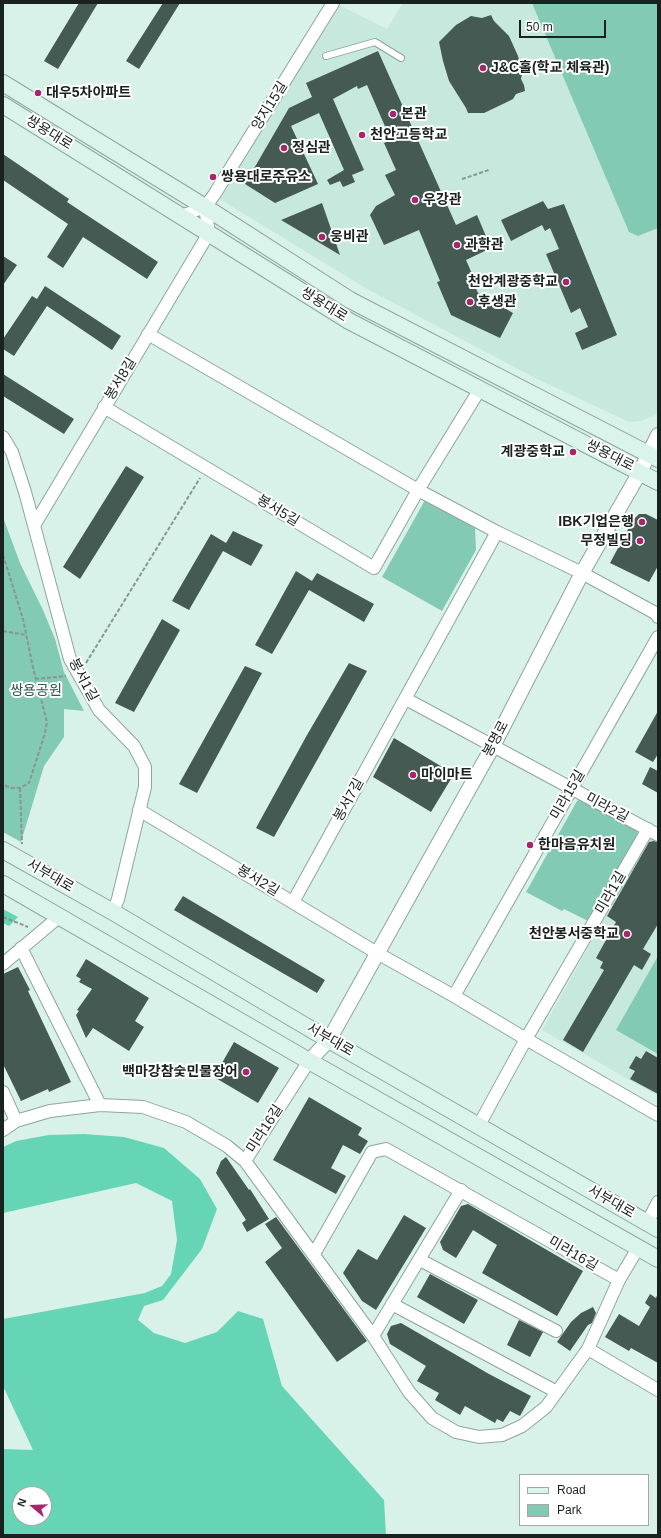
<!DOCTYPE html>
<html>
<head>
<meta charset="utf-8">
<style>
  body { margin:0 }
  #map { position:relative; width:661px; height:1538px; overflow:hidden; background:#d9f2e9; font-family:Helvetica,sans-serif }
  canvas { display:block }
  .frame { position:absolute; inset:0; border:4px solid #19221f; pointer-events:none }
  .legend { position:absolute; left:519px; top:1474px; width:130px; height:52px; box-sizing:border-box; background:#fff; border:1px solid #a3a7a5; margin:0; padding:5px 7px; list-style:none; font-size:12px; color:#19221f }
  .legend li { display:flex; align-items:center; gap:8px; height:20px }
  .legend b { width:20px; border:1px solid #a3a7a5 }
  .north { position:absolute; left:12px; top:1486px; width:40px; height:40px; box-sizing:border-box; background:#fff; border:1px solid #a3a7a5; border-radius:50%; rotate:289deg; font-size:11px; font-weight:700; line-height:16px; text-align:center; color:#19221f }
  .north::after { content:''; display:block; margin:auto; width:14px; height:18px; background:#a9246d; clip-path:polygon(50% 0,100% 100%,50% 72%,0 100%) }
  .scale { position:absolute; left:519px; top:20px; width:87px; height:18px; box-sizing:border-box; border:2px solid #19221f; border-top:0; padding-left:5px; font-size:12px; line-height:14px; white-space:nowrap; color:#19221f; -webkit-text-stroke:3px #fff; paint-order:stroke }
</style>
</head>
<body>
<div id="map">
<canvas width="661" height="1538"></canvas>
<div class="frame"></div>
<ul class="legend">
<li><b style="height:5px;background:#daf3eb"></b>Road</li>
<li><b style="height:11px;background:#83cab4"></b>Park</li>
</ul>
<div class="north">N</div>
<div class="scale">50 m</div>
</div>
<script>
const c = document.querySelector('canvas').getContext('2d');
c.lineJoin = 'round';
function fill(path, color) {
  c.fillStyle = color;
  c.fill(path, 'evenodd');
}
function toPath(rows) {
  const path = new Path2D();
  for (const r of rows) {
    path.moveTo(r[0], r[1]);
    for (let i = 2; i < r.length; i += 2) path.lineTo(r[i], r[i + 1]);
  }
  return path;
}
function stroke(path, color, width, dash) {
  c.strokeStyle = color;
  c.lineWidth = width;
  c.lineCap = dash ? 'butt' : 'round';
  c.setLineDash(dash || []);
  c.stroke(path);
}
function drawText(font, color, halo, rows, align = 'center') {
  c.font = font + ' Helvetica,"Noto Sans KR",sans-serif';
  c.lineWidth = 4;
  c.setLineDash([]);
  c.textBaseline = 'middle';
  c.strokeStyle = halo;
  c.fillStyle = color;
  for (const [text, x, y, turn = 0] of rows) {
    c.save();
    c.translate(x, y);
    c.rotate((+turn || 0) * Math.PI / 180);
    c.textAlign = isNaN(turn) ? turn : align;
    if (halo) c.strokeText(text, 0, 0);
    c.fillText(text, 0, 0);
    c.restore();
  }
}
fill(toPath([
  [403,3,658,3,658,409,656,415,641,421,629,422,533,377,367,289,218,198,337,4,387,29],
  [651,835,658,839,658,1096,542,1030]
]), '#c7e9dd');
fill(toPath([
  [532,3,658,3,658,228,638,236,629,232],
  [425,500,475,528,476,550,442,611,382,577],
  [3,517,20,563,43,610,55,639,64,672,84,711,64,709,64,737,44,766,21,842,3,832],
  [583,798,636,827,638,835,588,921,564,909,562,911,526,892,577,801],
  [658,956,658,1054,616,1030]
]), '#83cab4');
fill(toPath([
  [3,909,18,917,9,926,3,923],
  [84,1134,124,1137,164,1148,200,1179,217,1209,202,1249,163,1300,144,1306,138,1320,154,1333,185,1343,217,1332,238,1311,263,1319,282,1386,384,1500,386,1535,3,1535,3,1449,33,1450,3,1386,3,1319,145,1293,162,1286,171,1274,177,1240,172,1201,136,1183,3,1213,3,1147,16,1141,49,1135],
  [20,1494,44,1494,44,1518,20,1518]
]), '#66d5b6');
fill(toPath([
  [79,3,98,3,58,69,44,61],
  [163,3,180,3,139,69,126,61],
  [491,15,494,21,509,36,518,56,522,74,521,79,524,85,525,91,516,94,513,99,505,103,484,113,468,113,466,108,449,81,443,61,439,42,456,25,471,16,482,18],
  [378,51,456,225,477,215,491,248,466,260,473,276,471,277,478,293,513,313,500,338,451,315,437,282,440,281,419,230,384,245,370,215,376,206,395,195,385,175,396,170,384,143,391,140,367,85,358,89,357,86,333,99,364,170,352,175,355,182,343,187,340,181,330,185,327,180,344,170,319,113,291,126,318,184,275,203,245,184,289,108,312,97,306,83],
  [3,154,69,199,67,202,158,262,147,279,83,237,63,268,47,257,68,224,3,180],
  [543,201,548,209,564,204,617,335,582,350,575,333,588,327,580,308,571,313,546,254,559,249,550,228,545,231,542,225,511,241,501,220],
  [322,203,340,255,281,220],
  [3,256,17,265,3,285],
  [45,286,121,336,112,350,47,306,14,356,3,349,3,339,32,296,37,299],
  [3,374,74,419,64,434,3,396],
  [126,466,144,477,80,579,63,567],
  [639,514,646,514,658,520,658,566,649,582,610,563,633,520],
  [233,531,263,545,251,566,223,551,189,610,172,601,211,534,226,543],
  [296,571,312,581,317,573,374,604,364,622,309,590,272,654,255,645],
  [162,619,180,630,134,712,115,703],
  [349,663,367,671,274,837,256,828,307,735],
  [245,666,262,673,197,793,179,784],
  [658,711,658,754,653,762,635,752],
  [394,738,454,774,431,812,373,777],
  [650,767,658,771,658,793,642,784],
  [654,841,658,842,658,924,643,949,651,954,642,970,634,965,583,1052,563,1040,604,970,600,968,603,962,596,958,616,922,607,916,649,842],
  [183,896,325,980,317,993,174,910],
  [86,959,149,998,135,1021,144,1027,129,1051,93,1028,86,1038,76,1015,79,1011,77,1010,92,989,79,982,81,979,76,976],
  [18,967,30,990,28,991,71,1082,49,1092,48,1089,21,1101,3,1064,3,974],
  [234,1042,279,1068,258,1103,214,1077],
  [646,1051,658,1058,658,1094,630,1079,635,1071,629,1068,636,1056,641,1059],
  [309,1097,362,1128,358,1135,368,1141,360,1154,343,1145,331,1168,346,1176,336,1194,273,1160],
  [226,1157,249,1190,250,1189,269,1219,247,1232,242,1223,246,1220,216,1173,221,1161],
  [468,1204,583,1271,557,1316,482,1273,497,1245,473,1230,456,1258,443,1250,440,1242,461,1206],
  [404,1215,426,1228,376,1310,362,1301,343,1273,358,1249,377,1260],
  [276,1217,367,1341,337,1362,265,1262,282,1248,265,1224],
  [430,1274,478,1300,464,1324,417,1297],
  [658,1293,658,1363,631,1348,629,1351,605,1337,619,1314,639,1326,650,1307,645,1303,650,1294,656,1298],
  [593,1307,596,1313,592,1323,588,1325,570,1351,557,1342,571,1322,581,1313],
  [519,1320,543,1332,530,1357,507,1345],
  [401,1323,489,1374,531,1396,520,1416,510,1411,503,1422,497,1419,495,1423,465,1406,460,1415,435,1400,439,1393,417,1381,426,1366,390,1344,387,1334,391,1326]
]), '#445a52');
const service = toPath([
  [326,56,375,42,401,58]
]);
const minor = toPath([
  [205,207,214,195,333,3],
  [205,207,209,233],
  [181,216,205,207],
  [148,334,418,490,497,532,582,573,657,614,658,617],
  [104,407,374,568,418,490,480,389],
  [3,437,12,452,25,492,70,659,99,710,134,746,145,767,145,787,118,899,113,912],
  [35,524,209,233],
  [406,699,658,835],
  [139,810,377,953,454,996,526,1039,658,1115],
  [293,902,497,532],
  [21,948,100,1105],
  [3,964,60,916],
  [454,996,658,637],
  [309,1061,245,1161,373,1336,409,1392,432,1418,456,1432,479,1437,502,1435,522,1426,546,1407,588,1349,619,1280,386,1149,372,1152,314,1254],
  [3,1092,16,1121],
  [479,1125,526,1039,648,829],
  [3,1130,16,1121,50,1111,100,1105,143,1107,186,1122,227,1146,245,1161],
  [647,1223,658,1202],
  [420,1260,556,1331],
  [619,1280,638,1248],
  [392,1304,557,1392],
  [373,1336,461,1190],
  [588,1349,658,1390]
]);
const tertiary = toPath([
  [309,1061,329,1040,493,746,582,573,640,472,658,435]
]);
const secondary = toPath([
  [3,83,205,207,350,300,658,459],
  [3,105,349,321,658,482],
  [3,850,113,912,329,1040,658,1229],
  [3,884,309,1061,658,1259]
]);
stroke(service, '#8ea59d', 8);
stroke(minor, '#8ea59d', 14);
stroke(tertiary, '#8ea59d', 16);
stroke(secondary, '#8ea59d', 18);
stroke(toPath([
  [462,179,489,170],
  [3,555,23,619,33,668,47,722,45,733,29,783,20,788,12,788,3,785],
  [3,631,26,635],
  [86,663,200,478],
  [35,679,66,676],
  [20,788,22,844],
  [3,917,28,927]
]), '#859790', 2, [4, 2]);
stroke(service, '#fff', 6);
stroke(minor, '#fff', 12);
stroke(tertiary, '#fff', 14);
stroke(secondary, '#daf3eb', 16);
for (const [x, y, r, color] of [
  [483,68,4,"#a9246d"],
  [38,93,4,"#a9246d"],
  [393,114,4,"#a9246d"],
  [362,135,4,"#a9246d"],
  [284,148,4,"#a9246d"],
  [213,177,4,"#a9246d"],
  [415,200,4,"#a9246d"],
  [322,237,4,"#a9246d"],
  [457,245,4,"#a9246d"],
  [566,282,4,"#a9246d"],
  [470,302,4,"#a9246d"],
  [573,452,4,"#a9246d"],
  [642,522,4,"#a9246d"],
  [640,541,4,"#a9246d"],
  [413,775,4,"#a9246d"],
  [530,845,4,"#a9246d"],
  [627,934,4,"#a9246d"],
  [246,1072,4,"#a9246d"]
]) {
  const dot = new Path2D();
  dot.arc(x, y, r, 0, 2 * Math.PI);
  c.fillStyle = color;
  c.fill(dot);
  stroke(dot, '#fff', 1.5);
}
drawText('bold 14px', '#19221f', '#fff', [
  ["J&C홀(학교 체육관)",491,68],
  ["대우5차아파트",46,93],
  ["본관",401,114],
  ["천안고등학교",370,135],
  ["정심관",292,148],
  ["쌍용대로주유소",221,177],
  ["우강관",423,200],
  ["웅비관",330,237],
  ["과학관",465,245],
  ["천안계광중학교",558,282,"right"],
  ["후생관",478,302],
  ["계광중학교",565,452,"right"],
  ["IBK기업은행",634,522,"right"],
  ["무정빌딩",632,541,"right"],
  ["마이마트",421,775],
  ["한마음유치원",538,845],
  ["천안봉서중학교",619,934,"right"],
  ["백마강참숯민물장어",238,1072,"right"]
], 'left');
drawText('14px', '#19221f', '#fff', [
  ["양지15길",270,106,-58],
  ["쌍용대로",49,133,32],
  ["쌍용대로",324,305,32],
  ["봉서8길",121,379,-59],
  ["쌍용대로",610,456,27],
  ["봉서5길",278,511,31],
  ["봉서1길",83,680,62],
  ["봉명로",496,739,-62],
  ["미라15길",568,795,-60],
  ["봉서7길",349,800,-61],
  ["미라2길",607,808,28],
  ["서부대로",50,876,30],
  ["봉서2길",258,881,31],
  ["미라1길",611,893,-60],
  ["서부대로",330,1040,30],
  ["미라16길",265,1129,-57],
  ["서부대로",611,1202,30],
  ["미라16길",573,1254,30]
]);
drawText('14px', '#2a594b', '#fff', [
  ["쌍용공원",36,691]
]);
</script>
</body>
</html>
